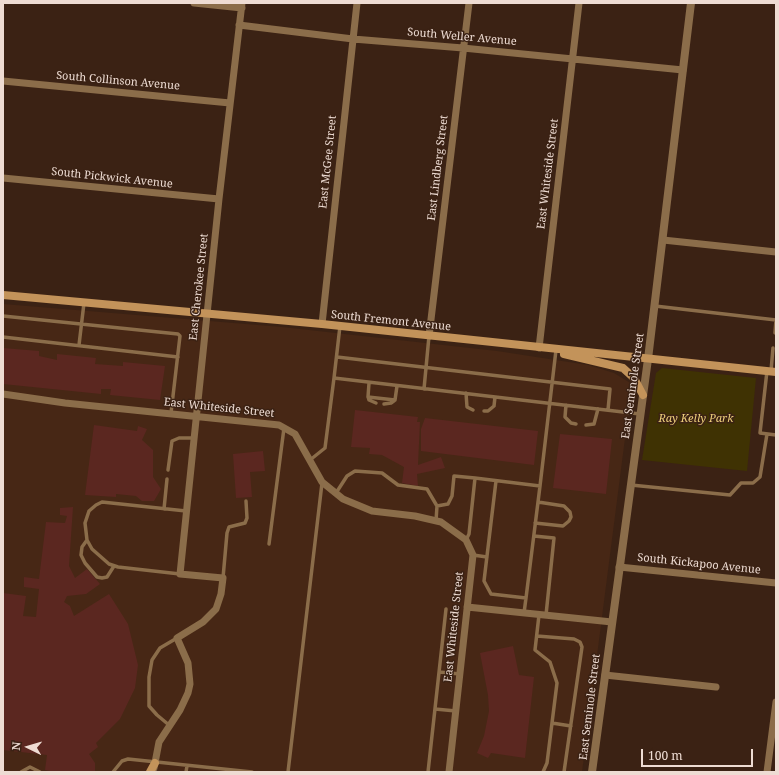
<!DOCTYPE html>
<html>
<head>
<meta charset="utf-8">
<style>
  body { margin:0 }
  #map { position:relative; width:779px; height:775px; overflow:hidden; background:#3b2214; font-family:"Noto Serif",serif }
  canvas { display:block }
  .frame { position:absolute; inset:0; border:4px solid #eedcd3; pointer-events:none }
  .north { position:absolute; left:8px; top:727px; width:40px; height:40px; -webkit-text-stroke:3px #3b2214; paint-order:stroke; rotate:275deg; font-size:11px; font-weight:700; line-height:16px; text-align:center; color:#eedcd3 }
  .north::after { content:''; display:block; margin:auto; width:14px; height:18px; background:#eedcd3; clip-path:polygon(50% 0,100% 100%,50% 72%,0 100%) }
  .scale { position:absolute; left:641px; top:749px; width:112px; height:18px; box-sizing:border-box; border:2px solid #eedcd3; border-top:0; padding-left:5px; font-size:12px; line-height:14px; white-space:nowrap; color:#eedcd3; -webkit-text-stroke:3px #3b2214; paint-order:stroke }
</style>
</head>
<body>
<div id="map">
<canvas width="779" height="775"></canvas>
<div class="frame"></div>
<div class="north">N</div>
<div class="scale">100 m</div>
</div>
<script>
const c = document.querySelector('canvas').getContext('2d');
c.lineJoin = 'round';
function fill(path, color) {
  c.fillStyle = color;
  c.fill(path, 'evenodd');
}
function toPath(rows) {
  const path = new Path2D();
  for (const r of rows) {
    path.moveTo(r[0], r[1]);
    for (let i = 2; i < r.length; i += 2) path.lineTo(r[i], r[i + 1]);
  }
  return path;
}
function stroke(path, color, width, dash) {
  c.strokeStyle = color;
  c.lineWidth = width;
  c.lineCap = dash ? 'butt' : 'round';
  c.setLineDash(dash || []);
  c.stroke(path);
}
function drawText(font, color, halo, rows, align = 'center') {
  c.font = font + ' "Noto Serif",serif';
  c.lineWidth = 3;
  c.setLineDash([]);
  c.textBaseline = 'middle';
  c.strokeStyle = halo;
  c.fillStyle = color;
  for (const [text, x, y, turn = 0] of rows) {
    c.save();
    c.translate(x, y);
    c.rotate((+turn || 0) * Math.PI / 180);
    c.textAlign = isNaN(turn) ? turn : align;
    if (halo) c.strokeText(text, 0, 0);
    c.fillText(text, 0, 0);
    c.restore();
  }
}
fill(toPath([
  [3,304,282,327,497,351,588,365,614,373,632,384,582,772,3,772]
]), '#472715');
fill(toPath([
  [662,368,756,378,747,471,642,460,656,373]
]), '#3f3203');
fill(toPath([
  [3,348,39,351,39,356,57,360,57,354,96,358,95,364,123,366,123,362,165,366,160,400,110,395,111,389,101,389,101,394,3,384],
  [355,410,418,417,417,422,420,422,418,465,441,457,445,468,417,474,418,486,402,483,404,467,382,455,369,454,370,448,351,447],
  [425,418,538,431,534,465,421,451,421,429],
  [94,425,137,431,138,426,147,429,142,440,153,450,153,477,161,489,154,501,142,501,136,496,116,494,116,497,85,495],
  [560,434,612,439,606,494,553,488],
  [263,451,265,471,250,472,252,497,236,498,233,454],
  [73,507,69,566,75,578,87,569,100,584,86,594,67,596,64,602,70,606,74,616,109,594,128,624,138,665,135,688,120,719,96,743,98,747,89,754,95,763,95,772,55,772,45,770,47,755,3,750,3,593,26,596,23,616,36,617,39,589,24,587,24,577,39,579,46,522,65,523,67,516,60,515,60,508],
  [513,646,519,675,534,677,525,758,491,753,488,758,477,753,484,736,489,711,488,695,480,653]
]), '#5b2720');
stroke(toPath([
  [655,306,776,320,775,333],
  [3,316,178,334,180,336,171,413],
  [340,326,334,378,640,414],
  [3,337,178,357],
  [79,345,84,303],
  [337,357,610,389,608,410],
  [767,371,760,433,776,435],
  [771,371,773,348],
  [369,383,368,397,395,400,397,386],
  [424,389,429,336],
  [466,393,467,407,473,410],
  [368,397,369,400,376,403],
  [384,404,391,403,395,400],
  [566,405,565,417,571,423,576,424],
  [484,411,488,411,494,406,495,397],
  [586,425,594,424,598,409],
  [310,460,325,448,334,378],
  [168,470,172,441,179,438,193,438],
  [631,485,730,495,741,483,753,483,760,477,767,434],
  [540,486,556,350],
  [336,493,347,476,355,471,382,473,398,485,427,489,437,506,436,521],
  [437,506,448,504,452,496,454,476,475,478],
  [164,509,167,479],
  [535,523,563,526,569,521,571,517,570,512,564,506,538,502],
  [534,536,554,538,546,615],
  [87,540,82,547,81,555,85,563,97,577,102,578,107,577,114,566],
  [466,540,469,534,475,478,540,486,526,598,491,594,484,581,496,481],
  [269,544,284,428],
  [473,555,487,557],
  [180,574,118,567,109,564,92,549,87,540,85,523,89,511,96,505,102,502,186,511],
  [223,578,227,533,229,527,245,523,247,518,246,501],
  [524,613,526,598],
  [539,615,535,650,550,662,557,683,547,763,543,772],
  [537,636,574,639,580,642,582,647,564,772],
  [439,672,460,674],
  [435,709,456,711],
  [552,723,571,726],
  [169,725,157,715,149,706,149,677,152,660,160,648,177,638],
  [21,772,30,767,40,772],
  [113,772,122,761,128,759,252,772],
  [186,772,187,766],
  [288,772,322,483],
  [428,772,446,609]
]), '#8b6d4a', 3.5);
stroke(toPath([
  [194,3,242,8],
  [239,25,353,39,463,48,683,70],
  [3,81,230,103],
  [3,178,219,199],
  [663,240,776,252],
  [322,324,357,3],
  [429,336,469,3],
  [539,348,579,3],
  [3,394,65,403,279,425,295,434,322,482,343,499,372,511,415,516,441,522,466,540,473,555,449,772],
  [619,567,776,583],
  [467,607,612,622],
  [605,675,716,687],
  [154,768,159,742,180,710,188,693,190,684,188,663,177,638,203,622,216,609,221,594,223,578,180,574,219,199,242,3],
  [767,772,776,702]
]), '#8b6d4a', 7);
stroke(toPath([
  [592,772,648,359,691,3]
]), '#8b6d4a', 8);
stroke(toPath([
  [3,295,322,324,776,372],
  [564,354,623,368,634,378,643,395],
  [150,772,155,763]
]), '#c3935a', 8);
drawText('11px', '#eedcd3', '#3b2214', [
  ["South Weller Avenue",462,37,5],
  ["South Collinson Avenue",118,81,5],
  ["East McGee Street",328,162,-84],
  ["East Lindberg Street",438,168,-83],
  ["East Whiteside Street",548,174,-83],
  ["South Pickwick Avenue",112,178,6],
  ["East Cherokee Street",199,287,-84],
  ["South Fremont Avenue",391,321,6],
  ["East Seminole Street",633,386,-82],
  ["East Whiteside Street",219,408,6],
  ["South Kickapoo Avenue",699,564,6],
  ["East Whiteside Street",454,627,-84],
  ["East Seminole Street",590,707,-83]
]);
drawText('italic 11px', '#edcf7b', '#3b2214', [
  ["Ray Kelly Park",696,419]
]);
</script>
</body>
</html>
